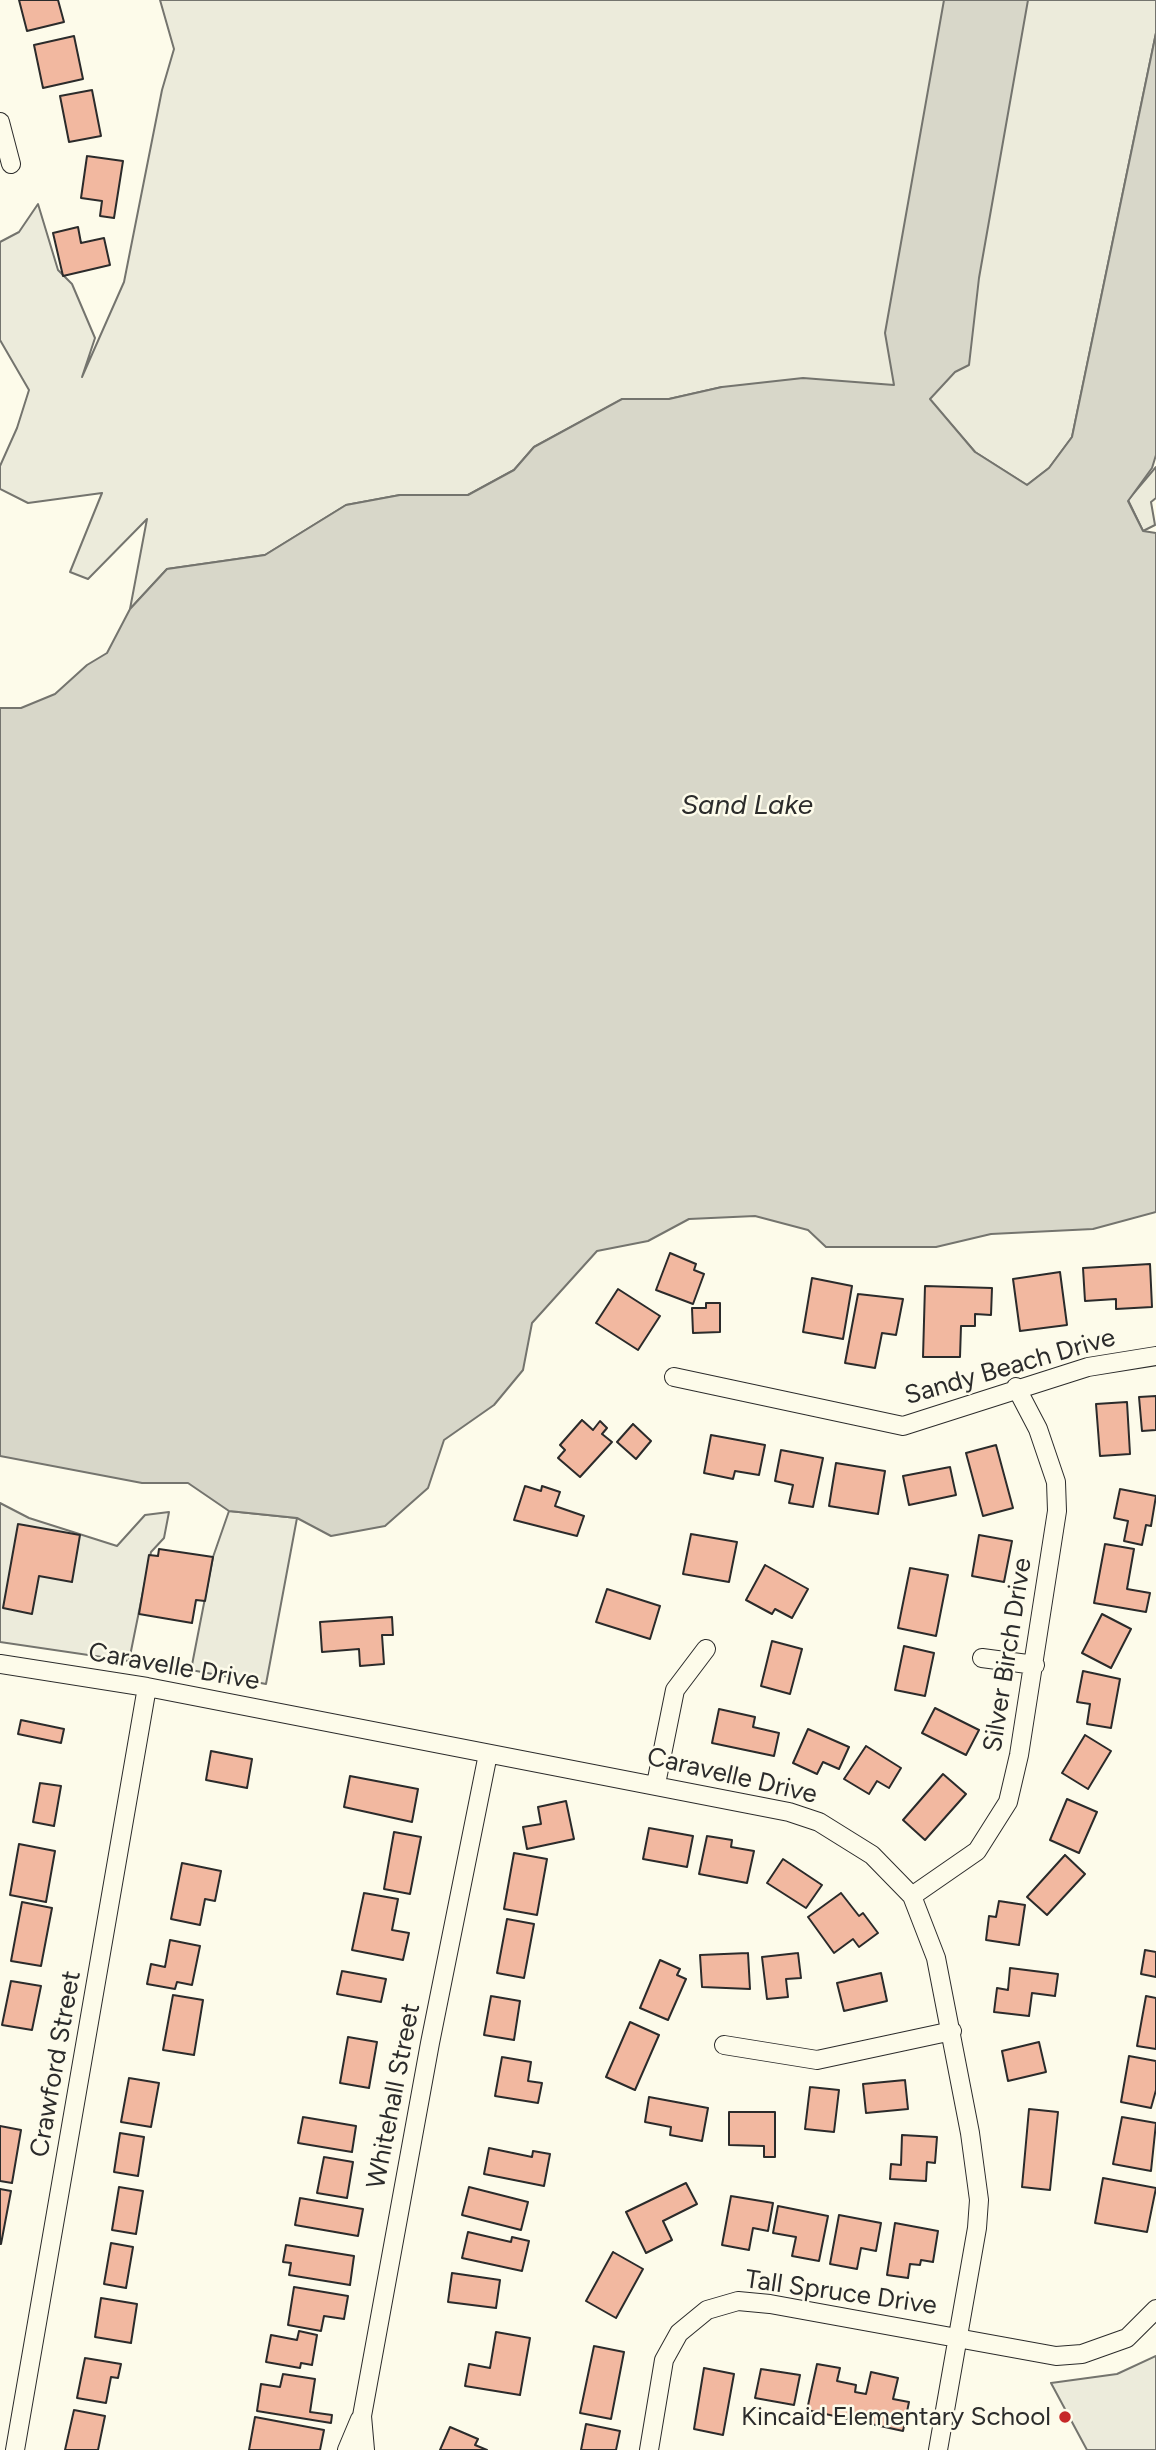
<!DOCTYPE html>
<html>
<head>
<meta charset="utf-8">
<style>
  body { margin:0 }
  canvas { display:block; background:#fdfbea }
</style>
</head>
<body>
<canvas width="1156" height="2450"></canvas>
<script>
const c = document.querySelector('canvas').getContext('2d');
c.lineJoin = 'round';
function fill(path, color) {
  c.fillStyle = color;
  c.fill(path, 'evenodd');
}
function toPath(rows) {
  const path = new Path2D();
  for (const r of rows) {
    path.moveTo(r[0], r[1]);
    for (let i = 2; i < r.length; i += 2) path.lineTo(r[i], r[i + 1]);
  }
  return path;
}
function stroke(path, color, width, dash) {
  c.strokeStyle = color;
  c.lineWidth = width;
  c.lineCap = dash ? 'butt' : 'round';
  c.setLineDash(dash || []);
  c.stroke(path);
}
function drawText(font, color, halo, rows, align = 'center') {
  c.font = font + ' Figtree,sans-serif';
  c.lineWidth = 5;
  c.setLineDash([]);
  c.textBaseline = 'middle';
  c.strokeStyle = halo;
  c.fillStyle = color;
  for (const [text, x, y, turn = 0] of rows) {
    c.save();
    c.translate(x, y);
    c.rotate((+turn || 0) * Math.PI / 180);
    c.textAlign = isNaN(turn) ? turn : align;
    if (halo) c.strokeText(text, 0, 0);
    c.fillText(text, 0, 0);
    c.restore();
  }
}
const green = toPath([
  [160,0,1156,0,1156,33,1072,437,1049,468,1027,485,975,452,929,399,722,387,669,399,623,399,534,447,514,470,468,495,400,495,346,505,265,555,167,569,130,609,147,519,88,579,70,572,102,493,28,503,0,489,0,466,17,428,29,390,0,340,0,242,19,232,38,204,58,270,72,284,95,338,82,377,124,282,162,90,174,49,160,0],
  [1156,467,1156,498,1151,502,1155,525,1143,531,1128,500,1156,467],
  [0,1503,29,1518,117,1546,145,1515,169,1512,164,1538,151,1552,129,1661,0,1642,0,1503],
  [229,1511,297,1518,266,1684,191,1670,213,1557,229,1511],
  [1156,2356,1156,2450,1087,2450,1051,2383,1117,2374,1156,2356]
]);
fill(green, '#ecebdb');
stroke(green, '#74746e', 2);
const water = toPath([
  [944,0,1028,0,979,278,969,365,955,372,930,399,975,452,1027,485,1049,468,1072,437,1156,33,1156,455,1152,468,1128,501,1143,531,1156,533,1156,1212,1093,1229,991,1234,936,1247,826,1247,808,1230,755,1216,689,1219,648,1241,597,1251,532,1323,523,1370,494,1405,444,1440,428,1488,385,1526,331,1536,297,1518,229,1511,188,1483,142,1483,0,1456,0,708,21,708,55,694,87,665,107,653,130,609,167,569,265,555,346,505,400,495,468,495,514,470,534,447,622,399,669,399,722,387,803,378,894,385,885,333,944,0]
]);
fill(water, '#d8d7c9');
stroke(water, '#74746e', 2);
const building = toPath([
  [19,0,58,0,64,22,27,31,19,0],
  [74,36,83,79,43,88,34,45,74,36],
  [92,90,101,136,69,142,60,96,92,90],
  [87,156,123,161,114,218,100,216,102,201,81,198,87,156],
  [78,227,81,243,104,238,110,265,63,276,53,233,78,227],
  [670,1253,696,1264,694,1270,704,1274,693,1304,656,1290,670,1253],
  [1150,1264,1152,1307,1116,1309,1116,1299,1085,1301,1083,1268,1150,1264],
  [1060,1272,1067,1325,1020,1331,1013,1279,1060,1272],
  [812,1278,852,1286,843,1339,803,1332,812,1278],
  [925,1286,992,1288,991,1315,975,1314,975,1326,961,1326,960,1357,923,1357,925,1286],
  [618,1289,660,1316,638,1350,596,1323,618,1289],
  [858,1294,903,1299,896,1335,882,1333,875,1368,845,1363,858,1294],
  [706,1303,720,1303,720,1332,693,1333,692,1308,706,1308,706,1303],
  [1156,1396,1156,1430,1142,1431,1139,1397,1156,1396],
  [1127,1402,1130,1454,1100,1456,1096,1404,1127,1402],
  [582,1420,593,1430,600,1421,607,1428,602,1434,612,1442,580,1477,558,1458,565,1450,560,1445,582,1420],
  [633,1424,651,1441,636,1459,617,1442,633,1424],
  [711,1435,765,1445,759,1475,735,1471,733,1479,704,1473,711,1435],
  [996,1445,1013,1508,983,1516,966,1453,996,1445],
  [781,1450,823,1458,813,1507,789,1503,793,1485,775,1481,781,1450],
  [836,1463,885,1471,878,1514,829,1506,836,1463],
  [950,1467,956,1495,909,1505,903,1476,950,1467],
  [525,1486,541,1491,542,1486,560,1492,555,1506,584,1516,577,1536,514,1520,525,1486],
  [1120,1489,1156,1496,1151,1526,1146,1525,1142,1545,1124,1541,1128,1521,1114,1518,1120,1489],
  [18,1524,80,1535,72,1582,39,1576,32,1614,3,1608,18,1524],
  [691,1534,737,1542,729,1582,683,1574,691,1534],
  [979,1535,1012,1541,1004,1582,972,1576,979,1535],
  [1105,1544,1134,1549,1127,1589,1150,1593,1146,1612,1094,1603,1105,1544],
  [159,1549,213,1557,205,1601,196,1600,192,1623,139,1614,149,1555,158,1556,159,1549],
  [765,1565,808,1589,792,1618,775,1609,772,1614,746,1600,765,1565],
  [910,1568,948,1575,936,1636,898,1628,910,1568],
  [607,1589,660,1606,650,1639,596,1622,607,1589],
  [1102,1614,1131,1629,1111,1668,1082,1653,1102,1614],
  [392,1617,393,1635,382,1635,384,1664,360,1666,359,1649,322,1652,320,1622,392,1617],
  [772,1641,802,1649,790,1694,761,1686,772,1641],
  [904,1646,934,1653,925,1696,895,1690,904,1646],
  [1083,1671,1120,1679,1111,1728,1087,1724,1090,1704,1077,1702,1083,1671],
  [935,1708,979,1730,966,1755,922,1733,935,1708],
  [719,1709,755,1717,753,1727,779,1733,774,1756,712,1743,719,1709],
  [21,1720,64,1729,61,1743,18,1734,21,1720],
  [808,1729,849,1747,839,1769,823,1762,817,1774,793,1763,808,1729],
  [1085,1735,1111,1751,1088,1789,1062,1773,1085,1735],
  [866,1746,901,1768,889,1788,877,1781,869,1794,844,1779,866,1746],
  [211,1751,252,1759,247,1788,206,1780,211,1751],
  [943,1774,966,1794,925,1840,903,1820,943,1774],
  [350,1776,418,1789,412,1822,344,1807,350,1776],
  [40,1783,61,1786,54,1826,33,1822,40,1783],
  [1067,1799,1097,1812,1079,1853,1050,1840,1067,1799],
  [566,1801,574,1839,527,1849,523,1827,541,1824,538,1807,566,1801],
  [649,1828,693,1836,687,1867,643,1859,649,1828],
  [394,1832,421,1837,410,1894,384,1889,394,1832],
  [707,1836,732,1840,731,1847,754,1851,747,1883,699,1874,707,1836],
  [19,1844,55,1851,46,1902,10,1895,19,1844],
  [514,1853,547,1859,537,1915,504,1909,514,1853],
  [1065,1855,1085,1874,1047,1915,1027,1897,1065,1855],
  [783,1859,822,1885,806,1908,767,1883,783,1859],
  [182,1863,221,1871,215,1901,205,1899,200,1925,171,1919,182,1863],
  [364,1893,398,1899,392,1930,409,1933,403,1960,352,1950,364,1893],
  [841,1893,859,1916,863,1913,878,1933,859,1947,853,1939,834,1953,808,1917,841,1893],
  [999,1901,1025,1905,1019,1945,986,1940,989,1916,996,1917,999,1901],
  [22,1902,52,1908,41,1966,11,1961,22,1902],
  [507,1919,534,1924,524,1978,497,1973,507,1919],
  [170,1940,200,1946,192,1985,177,1982,175,1989,147,1984,151,1964,165,1967,170,1940],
  [1145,1950,1156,1952,1156,1977,1141,1974,1145,1950],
  [748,1953,750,1989,702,1987,700,1955,748,1953],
  [798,1953,801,1978,786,1979,788,1997,767,1999,762,1957,798,1953],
  [660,1960,680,1969,677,1975,686,1979,668,2020,640,2008,660,1960],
  [1010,1968,1058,1974,1055,1996,1032,1993,1029,2016,994,2012,997,1988,1008,1990,1010,1968],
  [342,1971,386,1979,381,2002,337,1994,342,1971],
  [881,1973,887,2001,844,2011,837,1983,881,1973],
  [11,1981,41,1986,32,2030,2,2025,11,1981],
  [173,1995,203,2000,194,2055,163,2050,173,1995],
  [491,1996,520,2001,514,2040,484,2035,491,1996],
  [1146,1996,1156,1998,1156,2049,1137,2046,1146,1996],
  [630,2022,659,2035,635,2090,606,2077,630,2022],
  [348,2037,377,2042,369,2088,340,2083,348,2037],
  [1039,2042,1046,2072,1008,2081,1002,2051,1039,2042],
  [1129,2056,1156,2061,1156,2090,1151,2108,1121,2102,1129,2056],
  [502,2057,531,2062,528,2081,542,2083,538,2103,495,2096,502,2057],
  [129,2078,159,2083,151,2127,121,2122,129,2078],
  [905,2080,908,2109,866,2113,863,2084,905,2080],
  [810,2087,839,2090,834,2132,805,2129,810,2087],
  [649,2097,708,2108,702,2141,670,2135,671,2127,645,2122,649,2097],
  [1029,2109,1058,2112,1050,2190,1022,2187,1029,2109],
  [729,2112,775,2112,775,2157,764,2157,764,2146,729,2145,729,2112],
  [303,2117,356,2126,352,2152,298,2143,303,2117],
  [1122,2117,1156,2123,1151,2171,1113,2164,1122,2117],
  [0,2126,21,2130,12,2183,0,2181,0,2126],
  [120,2133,144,2137,138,2176,114,2172,120,2133],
  [902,2135,937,2137,935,2163,927,2162,926,2181,890,2179,891,2164,901,2165,902,2135],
  [489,2148,532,2157,533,2151,550,2154,544,2186,484,2174,489,2148],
  [324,2157,353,2162,347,2198,317,2193,324,2157],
  [1103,2178,1156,2188,1147,2232,1095,2223,1103,2178],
  [686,2183,697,2204,663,2221,672,2240,646,2253,626,2212,686,2183],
  [119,2187,143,2191,136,2234,112,2230,119,2187],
  [469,2187,528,2202,521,2230,462,2215,469,2187],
  [0,2189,11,2191,1,2244,0,2244,0,2189],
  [731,2196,773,2203,768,2231,753,2228,749,2250,722,2245,731,2196],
  [300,2198,363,2209,358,2236,295,2225,300,2198],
  [778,2206,828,2216,819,2261,792,2256,796,2237,773,2233,778,2206],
  [839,2215,881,2223,876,2251,861,2248,857,2269,830,2264,839,2215],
  [895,2223,938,2231,933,2262,921,2260,920,2265,910,2264,908,2278,887,2275,895,2223],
  [468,2232,511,2242,512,2237,529,2241,522,2271,462,2258,468,2232],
  [111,2243,133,2247,126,2288,104,2284,111,2243],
  [286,2245,354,2256,350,2285,289,2275,291,2263,283,2262,286,2245],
  [613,2252,643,2269,616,2318,586,2301,613,2252],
  [452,2273,500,2280,496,2308,448,2302,452,2273],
  [294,2287,348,2296,344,2319,324,2316,321,2331,288,2325,294,2287],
  [101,2298,137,2304,131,2343,95,2337,101,2298],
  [299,2331,317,2335,312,2365,301,2363,300,2368,266,2362,271,2335,297,2340,299,2331],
  [496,2332,530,2338,520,2395,465,2386,469,2364,490,2368,496,2332],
  [594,2346,624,2352,611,2419,580,2413,594,2346],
  [85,2358,121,2364,118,2378,111,2377,106,2403,77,2398,85,2358],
  [817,2364,840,2368,837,2381,856,2385,855,2392,866,2394,871,2372,898,2378,893,2399,909,2402,903,2431,807,2410,817,2364],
  [704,2368,734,2374,723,2435,694,2429,704,2368],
  [761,2369,800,2375,794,2405,755,2398,761,2369],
  [283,2374,315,2379,310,2412,332,2415,331,2423,257,2411,261,2384,280,2387,283,2374],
  [74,2410,105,2416,98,2450,65,2450,74,2410],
  [255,2417,324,2430,320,2450,249,2450,255,2417],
  [586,2424,620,2431,616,2450,581,2450,586,2424],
  [450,2427,478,2439,475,2445,487,2450,440,2450,450,2427]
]);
fill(building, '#f2b8a0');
stroke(building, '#2b2b2b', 2);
const street = toPath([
  [0,122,11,164],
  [674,1377,903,1426,1088,1367,1156,1356],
  [982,1658,1035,1665],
  [0,1664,147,1687,789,1812,819,1822,872,1855,912,1896,936,1958,970,2133,979,2200,977,2228,938,2450],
  [656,1784,675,1690,706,1649],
  [912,1896,977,1851,1008,1802,1019,1755,1057,1511,1056,1482,1038,1429,1016,1387],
  [724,2045,817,2060,952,2031],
  [15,2450,147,1687],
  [347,2450,360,2419],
  [365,2450,362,2416,430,2043,488,1754],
  [649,2450,664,2360,679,2333,707,2310,738,2301,770,2304,1056,2356,1082,2354,1127,2338,1156,2309]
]);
stroke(street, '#2b2b2b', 20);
stroke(street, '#fdfbea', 18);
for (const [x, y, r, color] of [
  [1065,2417,7,"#c62828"]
]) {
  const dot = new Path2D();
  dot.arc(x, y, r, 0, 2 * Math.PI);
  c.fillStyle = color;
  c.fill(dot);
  stroke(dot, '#fdfbea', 2.5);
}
drawText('26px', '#2b2b2b', '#fdfbea', [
  ["Sandy Beach Drive",1010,1367,-16],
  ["Silver Birch Drive",1008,1655,-81],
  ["Caravelle Drive",174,1667,10],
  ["Caravelle Drive",732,1776,13],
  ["Crawford Street",56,2064,-80],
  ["Whitehall Street",394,2096,-79],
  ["Tall Spruce Drive",841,2293,8]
]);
drawText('26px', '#2b2b2b', '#fdfbea', [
  ["Kincaid Elementary School",1051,2417]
], 'right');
drawText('italic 28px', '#2b2b2b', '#fdfbea', [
  ["Sand Lake",747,806]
]);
</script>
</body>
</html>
